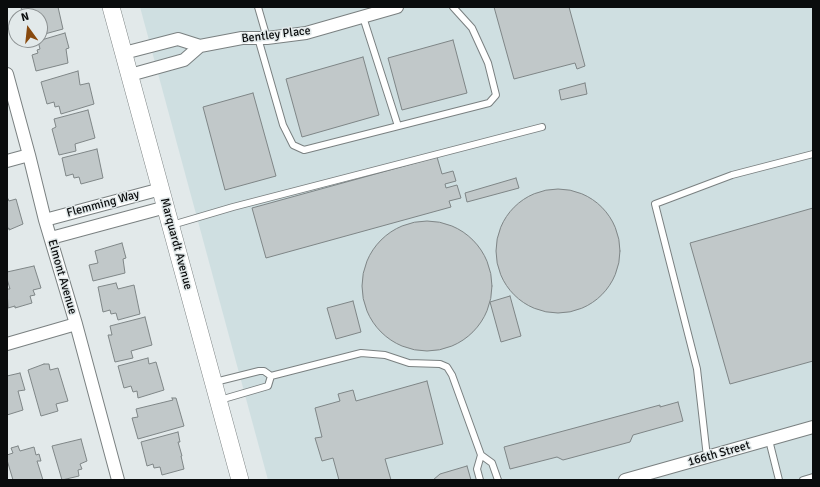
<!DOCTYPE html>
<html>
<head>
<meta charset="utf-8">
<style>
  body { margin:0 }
  #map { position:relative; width:820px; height:487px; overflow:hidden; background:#e2e9ea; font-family:Signika,sans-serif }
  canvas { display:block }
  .frame { position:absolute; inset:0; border:8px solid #0a0c0d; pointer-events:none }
  .north { position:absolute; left:8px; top:8px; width:40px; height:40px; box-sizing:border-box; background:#e2e9ea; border:1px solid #8c9192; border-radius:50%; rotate:345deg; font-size:11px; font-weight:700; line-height:16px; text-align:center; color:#0a0c0d }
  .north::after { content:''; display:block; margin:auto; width:14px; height:18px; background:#88490e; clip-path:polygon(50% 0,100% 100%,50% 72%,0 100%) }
</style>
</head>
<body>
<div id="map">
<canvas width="820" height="487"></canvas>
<div class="frame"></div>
<div class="north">N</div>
</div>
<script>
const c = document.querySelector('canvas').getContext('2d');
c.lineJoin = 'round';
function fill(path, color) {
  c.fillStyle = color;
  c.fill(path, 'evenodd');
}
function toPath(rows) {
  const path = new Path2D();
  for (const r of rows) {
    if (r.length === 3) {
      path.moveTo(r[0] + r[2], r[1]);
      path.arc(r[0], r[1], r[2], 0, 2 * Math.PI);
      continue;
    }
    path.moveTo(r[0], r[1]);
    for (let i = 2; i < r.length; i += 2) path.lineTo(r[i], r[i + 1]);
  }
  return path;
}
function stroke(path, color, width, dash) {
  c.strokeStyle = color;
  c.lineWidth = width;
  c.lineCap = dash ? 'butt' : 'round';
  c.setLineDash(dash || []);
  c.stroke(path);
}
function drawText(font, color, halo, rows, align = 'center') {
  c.font = font + ' Signika,sans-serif';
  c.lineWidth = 3;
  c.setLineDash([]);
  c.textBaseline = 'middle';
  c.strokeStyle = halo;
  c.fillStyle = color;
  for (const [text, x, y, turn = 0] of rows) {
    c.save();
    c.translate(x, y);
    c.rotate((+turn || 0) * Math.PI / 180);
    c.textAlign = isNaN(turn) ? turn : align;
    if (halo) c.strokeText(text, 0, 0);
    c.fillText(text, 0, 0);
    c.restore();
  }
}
fill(toPath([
  [140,7,813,7,813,480,268,480]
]), '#cfdfe1');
const building = toPath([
  [21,7,58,7,63,29,41,35,40,16,23,16,21,7],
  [494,7,569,7,585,66,577,69,575,63,514,79,494,7],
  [65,33,69,48,66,49,68,63,36,71,32,55,38,53,37,50,40,49,38,41,65,33],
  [453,40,467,93,402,110,388,58,453,40],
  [363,57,379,115,302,137,286,79,363,57],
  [78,71,80,85,89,83,94,104,61,114,59,106,55,107,54,102,47,104,41,82,78,71],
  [585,83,587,94,561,100,559,90,585,83],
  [253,93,276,176,225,190,203,107,253,93],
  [88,110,95,138,75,144,76,151,59,155,52,129,56,127,54,119,88,110],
  [97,149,103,178,81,184,79,177,74,178,73,174,66,176,62,158,97,149],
  [437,157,442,174,453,171,456,181,445,184,446,188,457,185,461,198,449,201,451,207,266,258,252,208,437,157],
  [516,178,519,188,467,202,465,193,516,178],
  [558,251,62],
  [7,197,9,201,16,199,23,224,9,230,9,228,7,229,7,197],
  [813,208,813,361,730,384,690,243,813,208],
  [427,286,65],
  [122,243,126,258,123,259,125,273,93,281,89,265,98,263,95,251,122,243],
  [34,266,41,288,33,290,35,295,30,296,32,303,15,308,15,306,8,308,7,289,10,289,7,279,7,272,34,266],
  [116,283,118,289,134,285,140,314,118,320,116,313,111,314,110,310,103,312,98,287,116,283],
  [510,296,521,336,501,342,490,302,510,296],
  [353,301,361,332,336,339,327,308,353,301],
  [145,317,152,345,131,351,133,358,115,362,108,335,112,335,110,326,145,317],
  [148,358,149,364,156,362,164,390,138,398,137,391,133,392,131,386,124,388,118,366,148,358],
  [44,364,49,364,50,370,58,368,68,401,56,404,58,411,41,416,28,370,44,364],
  [20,373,25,390,18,391,23,410,7,415,7,376,20,373],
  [427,381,443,444,385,459,391,480,339,480,333,458,322,461,315,438,322,437,315,408,340,401,338,394,353,390,356,401,427,381],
  [172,398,176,398,184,426,138,439,132,418,138,417,136,409,173,400,172,398],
  [678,402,683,421,633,435,630,442,563,460,557,457,510,469,504,447,660,405,660,407,678,402],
  [178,432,180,442,178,442,182,456,181,456,184,469,162,475,160,467,154,468,153,464,147,466,141,442,178,432],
  [81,439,87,461,80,464,82,469,78,470,79,476,62,480,52,446,81,439],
  [18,446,20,451,34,447,36,455,39,454,41,461,37,461,43,480,13,480,7,460,7,455,13,453,11,448,18,446],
  [467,466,471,480,433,480,440,474,467,466]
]);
fill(building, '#c1c8c9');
stroke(building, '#7f8687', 1);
const lane = toPath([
  [258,7,267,38],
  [363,17,398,126],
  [258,38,283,125,293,145,304,150,489,103,496,95,488,63,472,28,453,7],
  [172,225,233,207,542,127],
  [215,382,259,371,264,371,271,376,361,353,385,355,409,363,440,364,447,367,452,375,481,455,492,463,498,480],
  [220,400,268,386,271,376],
  [769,440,779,480],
  [707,457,697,369,655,204,732,175,813,154],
  [480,480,477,469,481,455],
  [803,480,813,477]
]);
const street = toPath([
  [124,53,178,39,200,46,242,38,267,38,306,33,397,7],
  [7,74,29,155,45,220,76,324,118,480],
  [130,75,184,60,200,46],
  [7,161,29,155],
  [45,220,161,189],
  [51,238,166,207],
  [7,344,76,324],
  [625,480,813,427]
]);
const secondary = toPath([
  [111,7,240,480]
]);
stroke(lane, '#7a8081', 8);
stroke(street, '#7a8081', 14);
stroke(secondary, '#7a8081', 18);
stroke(lane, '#fff', 6);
stroke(street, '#fff', 12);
stroke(secondary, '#fff', 17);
drawText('12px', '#0a0c0d', '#e2e9ea', [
  ["Bentley Place",276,35,-7],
  ["Flemming Way",103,204,-15],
  ["Marquardt Avenue",176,244,75],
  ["Elmont Avenue",62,277,74],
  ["166th Street",719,454,-16]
]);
</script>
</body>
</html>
